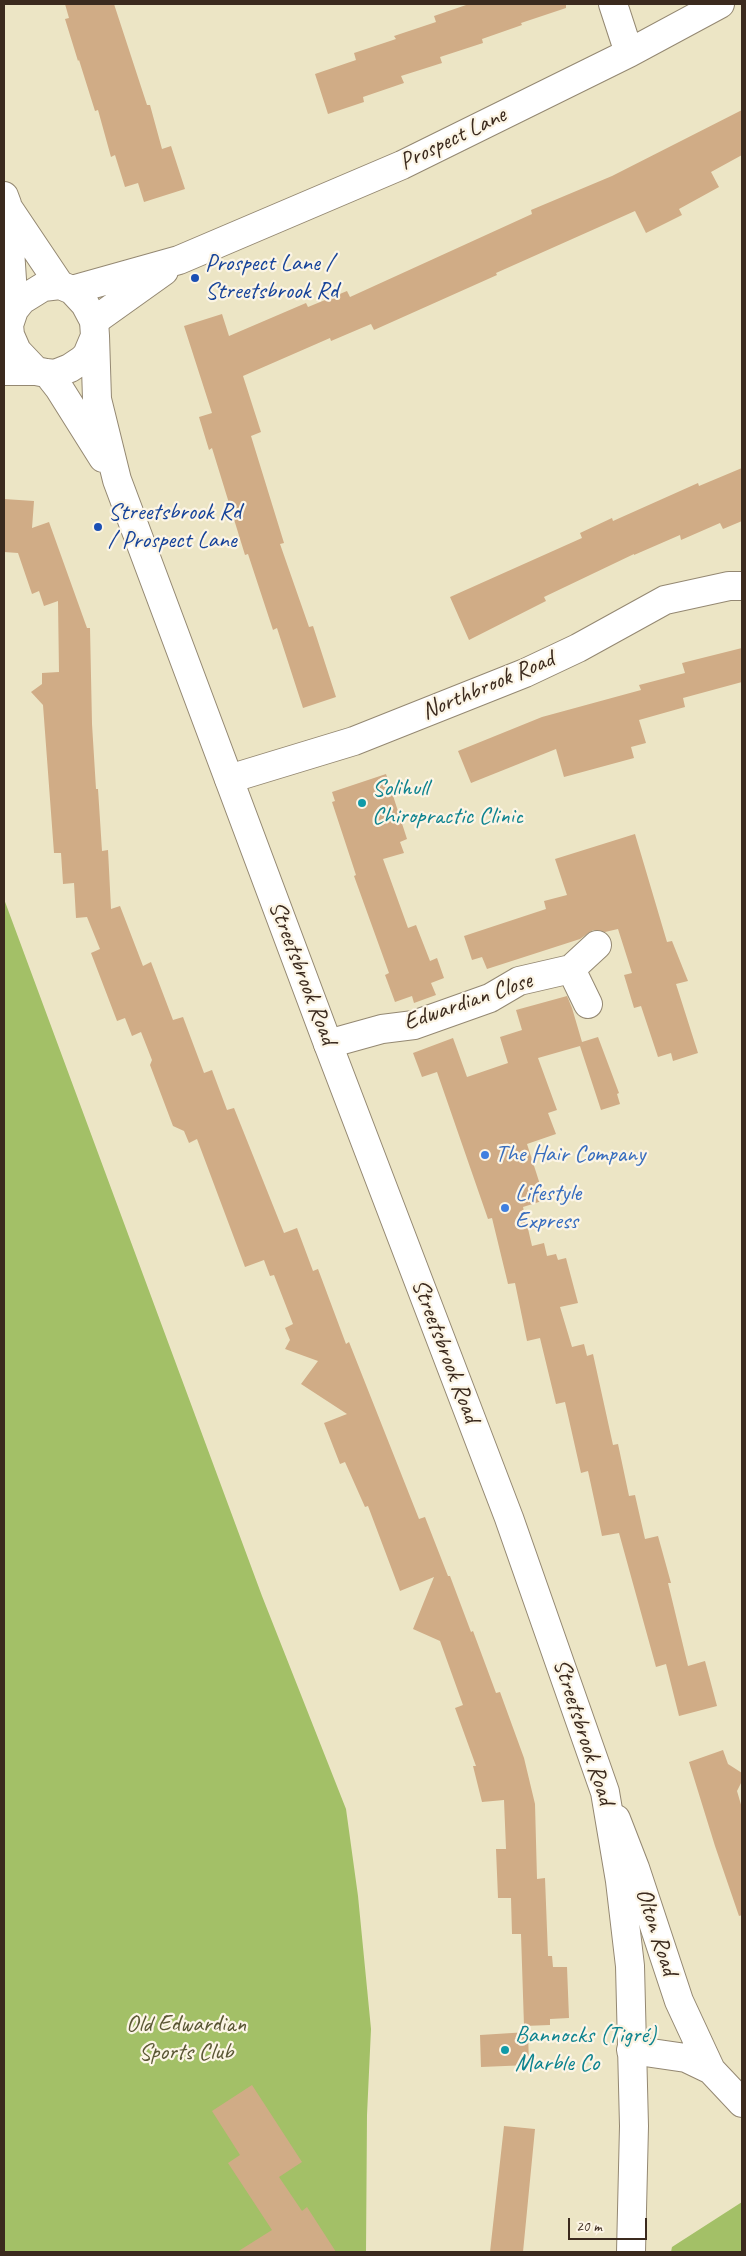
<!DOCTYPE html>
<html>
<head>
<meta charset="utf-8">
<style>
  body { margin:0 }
  #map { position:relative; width:746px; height:2256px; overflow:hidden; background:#ece5c5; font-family:Caveat,sans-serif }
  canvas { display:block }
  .frame { position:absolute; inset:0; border:5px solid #3b2a1e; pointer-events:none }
  .scale { position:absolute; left:568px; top:2218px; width:79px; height:22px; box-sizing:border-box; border:2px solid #3b2a1e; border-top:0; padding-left:6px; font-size:15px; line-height:18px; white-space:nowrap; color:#3b2a1e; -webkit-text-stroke:4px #fcf5e5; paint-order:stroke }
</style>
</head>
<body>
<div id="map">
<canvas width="746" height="2256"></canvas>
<div class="frame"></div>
<div class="scale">20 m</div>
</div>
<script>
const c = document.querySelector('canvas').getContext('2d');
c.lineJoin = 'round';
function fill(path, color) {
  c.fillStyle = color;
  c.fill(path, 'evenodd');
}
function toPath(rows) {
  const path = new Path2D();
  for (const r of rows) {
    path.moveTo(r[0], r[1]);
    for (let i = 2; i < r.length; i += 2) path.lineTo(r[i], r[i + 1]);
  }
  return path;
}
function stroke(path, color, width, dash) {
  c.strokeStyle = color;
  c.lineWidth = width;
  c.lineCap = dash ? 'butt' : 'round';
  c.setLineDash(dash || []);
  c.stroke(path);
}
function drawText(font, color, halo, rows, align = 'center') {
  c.font = font + ' Caveat,sans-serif';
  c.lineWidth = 4.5;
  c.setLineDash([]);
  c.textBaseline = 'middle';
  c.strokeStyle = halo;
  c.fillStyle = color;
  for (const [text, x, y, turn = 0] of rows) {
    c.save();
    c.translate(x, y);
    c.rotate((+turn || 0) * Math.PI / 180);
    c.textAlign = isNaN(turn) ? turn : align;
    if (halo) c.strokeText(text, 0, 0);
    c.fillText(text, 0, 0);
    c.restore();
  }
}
fill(toPath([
  [4,899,262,1596,346,1809,358,1896,371,2029,367,2115,366,2252,4,2252],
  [742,2202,742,2252,671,2252,672,2247]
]), '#a3c067');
fill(toPath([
  [65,4,114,4,147,105,150,105,162,149,171,146,185,189,144,202,138,183,125,187,115,155,111,157,98,110,95,111,79,60,78,61,65,19,69,18],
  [469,4,566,4,566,8,521,23,522,25,482,39,483,43,440,57,442,63,401,76,404,83,363,97,364,102,328,114,315,74,356,60,354,53,396,39,394,36,436,22,434,16],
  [742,110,742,155,711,172,719,187,679,209,682,215,646,233,635,211,496,273,497,275,374,330,371,324,331,341,330,338,243,376,261,432,251,436,284,543,280,544,309,627,313,626,336,697,303,708,277,628,273,630,248,554,245,555,212,448,209,450,199,417,212,413,184,326,222,314,229,336,306,303,308,307,347,291,350,297,532,214,531,210,612,176],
  [742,468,742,521,723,529,720,523,681,540,680,535,634,555,634,554,544,597,546,601,469,640,450,597,582,538,580,533,612,518,613,521,698,483,699,486],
  [4,499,34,501,32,528,49,522,87,628,90,628,92,724,96,789,98,789,102,851,108,850,111,909,120,906,143,966,151,962,173,1020,183,1017,204,1073,212,1070,227,1110,234,1108,284,1233,297,1228,313,1271,318,1269,346,1344,349,1342,419,1519,425,1517,448,1576,450,1576,471,1632,473,1631,496,1693,500,1692,524,1758,535,1804,537,1879,545,1878,548,1956,552,1956,553,1967,567,1967,569,2018,550,2019,550,2025,524,2026,521,1934,512,1934,511,1898,498,1898,496,1849,506,1849,504,1800,482,1802,473,1766,476,1766,455,1708,463,1705,440,1641,413,1629,434,1577,400,1591,368,1506,365,1507,345,1462,340,1464,324,1423,347,1414,301,1384,318,1361,285,1349,290,1340,285,1328,293,1324,274,1275,270,1276,264,1260,245,1267,197,1139,189,1143,184,1131,173,1126,150,1065,152,1060,141,1032,132,1036,125,1018,117,1021,91,953,100,949,87,917,76,918,74,883,63,884,61,853,54,853,43,705,31,692,42,684,42,673,59,672,58,601,44,606,39,591,32,594,18,553,4,552],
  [742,648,742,682,683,698,685,707,639,720,646,743,631,747,634,758,564,777,556,749,471,783,458,751,542,717,641,690,639,685,685,673,682,663],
  [386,774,407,839,400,842,404,853,383,859,408,928,416,925,430,961,437,958,444,978,431,983,436,995,414,1003,412,996,395,1002,385,975,389,973,354,876,356,875,332,802,335,801,332,792],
  [635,834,667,942,672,941,688,981,676,984,698,1053,673,1061,671,1053,658,1057,641,1006,634,1008,624,975,632,973,618,929,605,932,593,930,580,939,487,969,482,957,472,960,464,936,546,909,544,901,567,895,555,859],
  [567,996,572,1008,582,1042,598,1037,619,1093,617,1094,620,1104,601,1110,580,1046,538,1058,557,1110,548,1113,556,1134,527,1144,545,1200,523,1207,532,1246,544,1243,547,1256,556,1254,558,1260,566,1258,578,1303,560,1307,572,1347,584,1344,587,1356,593,1354,613,1445,618,1444,629,1496,635,1495,645,1539,658,1536,671,1583,668,1583,688,1666,705,1661,717,1706,679,1716,666,1664,656,1667,619,1533,602,1536,588,1471,581,1473,565,1402,556,1404,540,1338,527,1341,515,1283,508,1284,492,1218,488,1219,437,1072,422,1077,413,1053,453,1038,467,1077,508,1063,500,1037,522,1030,516,1010],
  [723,1750,728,1764,742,1773,742,1781,737,1791,742,1808,742,1915,739,1916,715,1846,689,1762],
  [528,2032,529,2065,481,2067,480,2035],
  [252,2085,302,2162,279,2177,302,2211,307,2207,336,2252,237,2252,272,2230,228,2163,240,2155,212,2111],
  [504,2126,535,2129,523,2252,490,2252]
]), '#d0ac86');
const minor = toPath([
  [613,4,629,53],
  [72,290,179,260,402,165,629,53,720,4],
  [94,321,164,271],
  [4,371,36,371],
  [229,779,354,741,525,673,578,648,665,600,729,586,742,586],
  [571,969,597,945],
  [328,1044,382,1029,414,1025,490,998,519,981,571,969,588,1004],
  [616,1819,635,1868,679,2001,711,2070],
  [631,2050,686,2058,711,2070,742,2103]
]);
const major = toPath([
  [4,196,7,204,14,310],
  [7,206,60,285],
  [60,285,72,290,85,304,94,321,95,336,87,355,82,360,70,368,55,374,46,373,36,371,17,351,10,335,9,325,14,310,22,300,43,287,60,285],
  [95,336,97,399,117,480,328,1044,509,1518,605,1792,620,1881,630,1966,634,2126,631,2252],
  [48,374,59,388,103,458]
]);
stroke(minor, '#948872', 30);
stroke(major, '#948872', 30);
stroke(minor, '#fff', 28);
stroke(major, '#fff', 28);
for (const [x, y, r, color] of [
  [195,278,5,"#1a4fb4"],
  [98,527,5,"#1a4fb4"],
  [362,803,5,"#0f9aa8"],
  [485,1155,5,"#3f7fe0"],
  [505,1208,5,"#3f7fe0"],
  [505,2050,5,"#0f9aa8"]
]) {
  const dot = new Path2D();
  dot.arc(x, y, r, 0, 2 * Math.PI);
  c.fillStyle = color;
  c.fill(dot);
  stroke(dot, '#fcf5e5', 2);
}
drawText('24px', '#3b2a1e', '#fcf5e5', [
  ["Prospect Lane",453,139,-26],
  ["Northbrook Road",488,686,-23],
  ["Streetsbrook Road",302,973,69],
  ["Edwardian Close",468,1002,-19],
  ["Streetsbrook Road",445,1351,69],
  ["Streetsbrook Road",583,1732,72],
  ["Olton Road",656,1932,72]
]);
drawText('24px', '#164399', '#fcf5e5', [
  ["Prospect Lane /",205,264],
  ["Streetsbrook Rd",205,292],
  ["Streetsbrook Rd",108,513],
  ["/ Prospect Lane",108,541]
], 'left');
drawText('24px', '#0d838f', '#fcf5e5', [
  ["Solihull",372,789],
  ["Chiropractic Clinic",372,817],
  ["Bannocks (Tigré)",515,2036],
  ["Marble Co",515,2064]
], 'left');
drawText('24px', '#366cbe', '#fcf5e5', [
  ["The Hair Company",495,1155],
  ["Lifestyle",515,1194],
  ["Express",515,1222]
], 'left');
drawText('24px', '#5a5734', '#fcf5e5', [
  ["Old Edwardian",186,2025],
  ["Sports Club",186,2053]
]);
</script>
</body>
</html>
